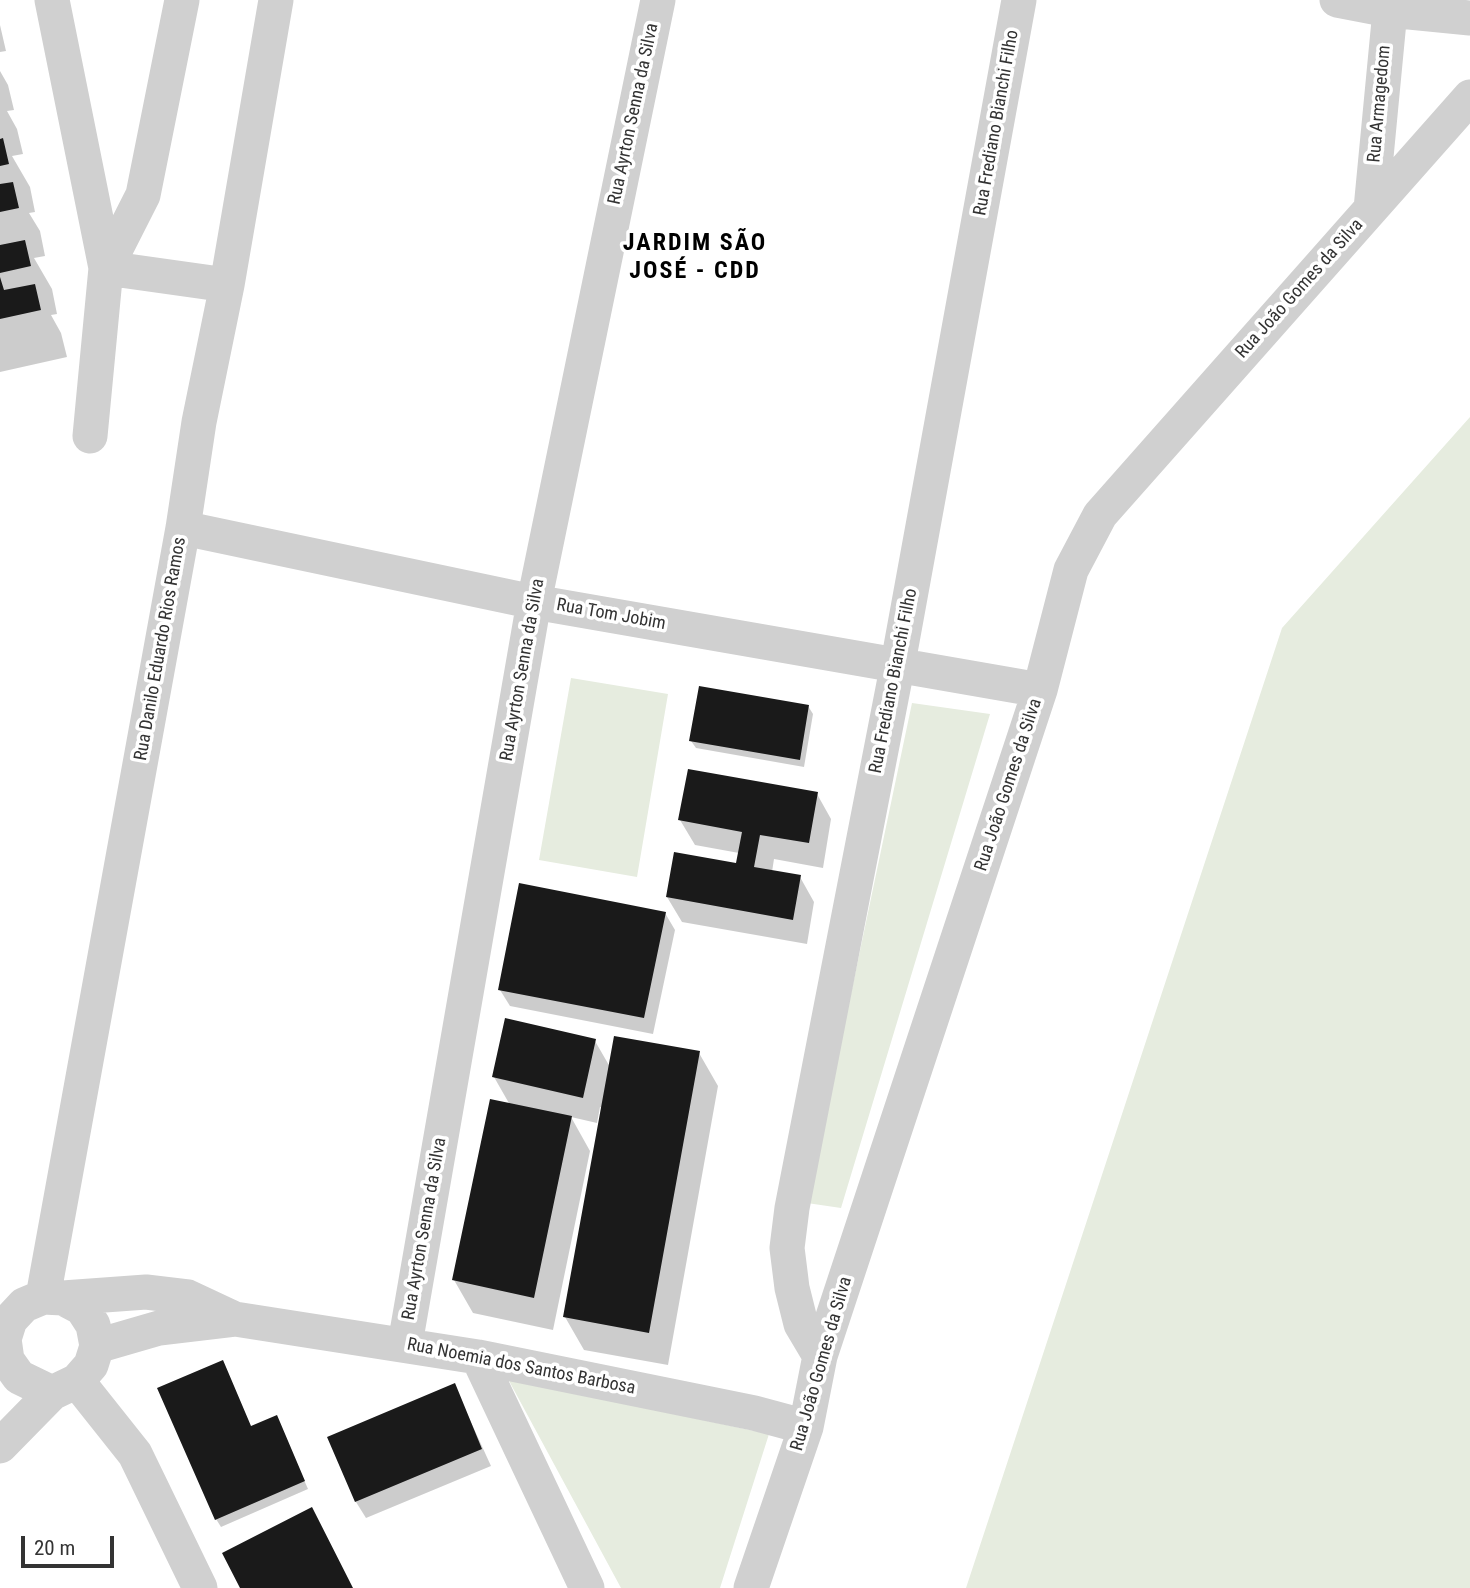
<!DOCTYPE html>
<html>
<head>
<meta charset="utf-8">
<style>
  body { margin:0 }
  #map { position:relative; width:1470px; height:1588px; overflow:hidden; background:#fff; font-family:"Roboto Condensed",sans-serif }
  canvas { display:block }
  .scale { position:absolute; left:21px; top:1536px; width:93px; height:32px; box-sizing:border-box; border:4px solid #333; border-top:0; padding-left:9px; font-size:21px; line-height:24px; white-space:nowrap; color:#333; -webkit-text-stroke:5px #fff; paint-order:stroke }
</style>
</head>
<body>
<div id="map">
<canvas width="1470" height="1588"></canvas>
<div class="scale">20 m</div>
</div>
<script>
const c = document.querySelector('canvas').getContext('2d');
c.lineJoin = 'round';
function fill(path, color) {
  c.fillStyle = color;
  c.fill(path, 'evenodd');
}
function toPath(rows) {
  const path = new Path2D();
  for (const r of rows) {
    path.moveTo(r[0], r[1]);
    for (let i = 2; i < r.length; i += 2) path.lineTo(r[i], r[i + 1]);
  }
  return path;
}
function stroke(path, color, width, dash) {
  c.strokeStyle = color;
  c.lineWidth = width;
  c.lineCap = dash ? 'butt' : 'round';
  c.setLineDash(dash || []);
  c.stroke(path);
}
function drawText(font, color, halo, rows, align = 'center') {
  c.font = font + ' "Roboto Condensed",sans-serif';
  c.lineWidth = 7;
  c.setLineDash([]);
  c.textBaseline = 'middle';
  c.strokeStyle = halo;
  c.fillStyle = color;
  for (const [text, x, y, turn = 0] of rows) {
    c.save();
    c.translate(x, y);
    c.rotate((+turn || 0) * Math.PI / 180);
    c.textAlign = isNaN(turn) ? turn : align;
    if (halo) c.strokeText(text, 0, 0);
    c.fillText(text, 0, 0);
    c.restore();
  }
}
fill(toPath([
  [1470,417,1470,1588,966,1588,1282,628],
  [571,678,668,694,637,877,539,860],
  [912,703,990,714,841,1208,807,1203],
  [508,1379,769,1434,720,1588,621,1588]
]), '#e6ecdf');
fill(toPath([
  [0,25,6,51,0,52],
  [0,71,8,85,14,110,7,111,17,129,23,154,12,156,30,187,35,212,29,213,40,231,45,256,34,258,52,289,57,314,51,315,61,333,67,357,0,372],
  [808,706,813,714,804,767,696,748,691,741],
  [817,794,831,819,823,868,774,859,772,872,800,877,814,902,807,944,682,922,667,897,737,865,739,853,695,845,680,820],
  [665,913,675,930,653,1034,510,1006,500,990],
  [595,1041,610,1067,699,1053,718,1086,668,1365,584,1350,565,1317,603,1108,600,1107,597,1123,571,1117,590,1151,553,1330,473,1313,454,1280,510,1105,494,1077],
  [454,1385,491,1466,366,1518,356,1502],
  [280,1425,308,1489,221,1527,216,1519,251,1428]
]), '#0003');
fill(toPath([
  [3,138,9,164,0,166,0,139],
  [13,182,19,208,0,212,0,184],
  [25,240,31,266,0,273,0,245],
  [0,277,4,290,35,284,41,310,0,319],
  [699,686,809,705,800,760,689,741],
  [688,769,818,792,809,843,760,835,754,867,801,875,793,920,666,897,674,852,736,863,742,832,678,820],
  [519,883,666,912,644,1018,498,990],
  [505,1018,596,1039,583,1098,492,1077],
  [614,1036,700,1051,649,1333,563,1317],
  [490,1099,572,1116,534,1298,452,1280],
  [223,1360,251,1426,277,1415,305,1481,215,1520,157,1388],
  [455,1383,482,1449,355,1502,327,1437],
  [312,1507,353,1588,240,1588,222,1553]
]), '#1a1a1a');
stroke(toPath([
  [52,0,106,268,90,436],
  [182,0,143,195,106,268,227,285],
  [1337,0,1389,10,1470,18],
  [1371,209,1391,0],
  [183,528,534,602,1040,690],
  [43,1297,183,528,199,422,227,285,276,0],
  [43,1297,63,1298,82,1308,93,1325,97,1346,91,1365,77,1381,52,1393,19,1377,7,1360,4,1339,10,1320,24,1305,43,1297],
  [63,1298,146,1292,188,1297,235,1319],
  [405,1344,534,602,658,0],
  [97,1346,159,1328,235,1319,478,1357,754,1413,806,1427],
  [820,1356,801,1324,792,1288,787,1248,792,1208,898,663,1019,0],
  [478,1357,587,1588],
  [77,1381,135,1454,200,1588],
  [0,1446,52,1393],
  [751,1588,806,1427,820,1356,1040,690,1071,570,1100,515,1470,97]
]), '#d0d0d0', 35);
drawText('18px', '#333', '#fff', [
  ["Rua Armagedom",1380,104,-85],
  ["Rua Ayrton Senna da Silva",634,114,-78],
  ["Rua Frediano Bianchi Filho",997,123,-80],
  ["Rua João Gomes da Silva",1300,289,-48],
  ["Rua Tom Jobim",611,615,10],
  ["Rua Danilo Eduardo Rios Ramos",161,649,-80],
  ["Rua Ayrton Senna da Silva",523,670,-80],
  ["Rua Frediano Bianchi Filho",894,681,-79],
  ["Rua João Gomes da Silva",1009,785,-72],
  ["Rua Ayrton Senna da Silva",425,1229,-80],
  ["Rua João Gomes da Silva",822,1364,-74],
  ["Rua Noemia dos Santos Barbosa",521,1367,11]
]);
c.letterSpacing = '2px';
drawText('bold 24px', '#000', '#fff', [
  ["JARDIM SÃO",695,244],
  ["JOSÉ - CDD",695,272]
]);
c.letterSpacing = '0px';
</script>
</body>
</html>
